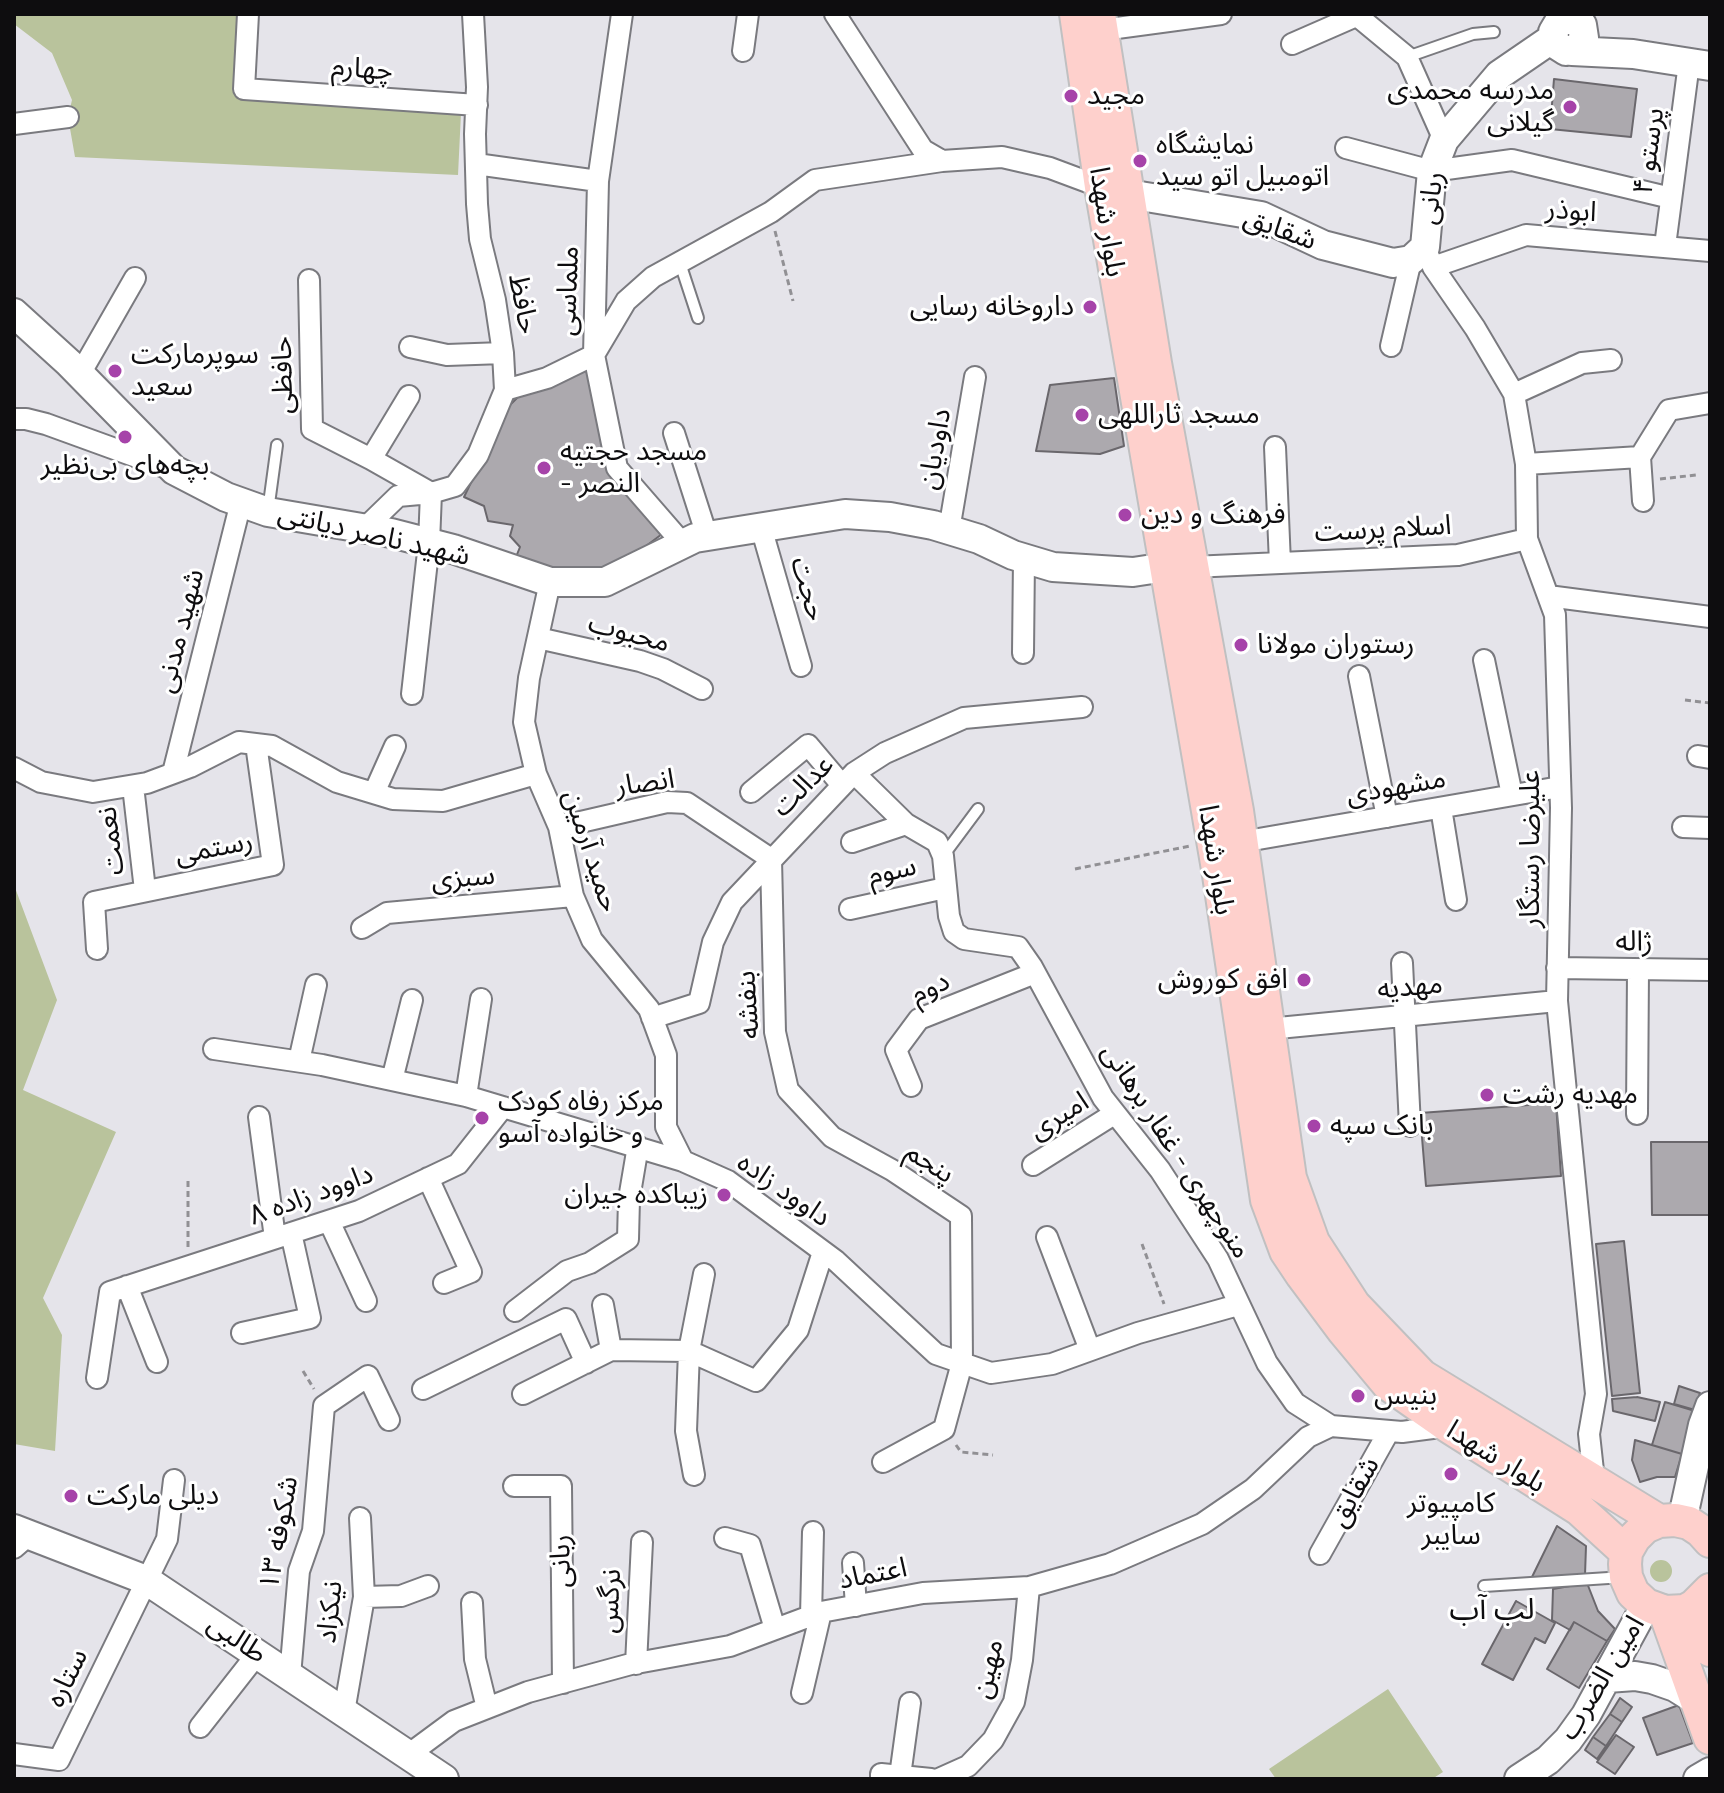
<!DOCTYPE html>
<html>
<head>
<meta charset="utf-8">
<style>
  body { margin:0 }
  #map { position:relative; width:1724px; height:1793px; overflow:hidden; background:#e5e4ea; font-family:Raleway,sans-serif }
  canvas { display:block }
  .frame { position:absolute; inset:0; border:16px solid #0e0d0f; pointer-events:none }
</style>
</head>
<body>
<div id="map">
<canvas width="1724" height="1793"></canvas>
<div class="frame"></div>
</div>
<script>
const c = document.querySelector('canvas').getContext('2d');
c.lineJoin = 'round';
function fill(path, color) {
  c.fillStyle = color;
  c.fill(path, 'evenodd');
}
function toPath(rows) {
  const path = new Path2D();
  for (const r of rows) {
    if (r.length === 3) {
      path.moveTo(r[0] + r[2], r[1]);
      path.arc(r[0], r[1], r[2], 0, 2 * Math.PI);
      continue;
    }
    path.moveTo(r[0], r[1]);
    for (let i = 2; i < r.length; i += 2) path.lineTo(r[i], r[i + 1]);
  }
  return path;
}
function stroke(path, color, width, dash) {
  c.strokeStyle = color;
  c.lineWidth = width;
  c.lineCap = dash ? 'butt' : 'round';
  c.setLineDash(dash || []);
  c.stroke(path);
}
function drawText(font, color, halo, rows, align = 'center') {
  c.font = font + ' Raleway,"Noto Sans Arabic",sans-serif';
  c.lineWidth = 6;
  c.setLineDash([]);
  c.textBaseline = 'middle';
  c.strokeStyle = halo;
  c.fillStyle = color;
  for (const [text, x, y, turn = 0] of rows) {
    c.save();
    c.translate(x, y);
    c.rotate((+turn || 0) * Math.PI / 180);
    c.textAlign = isNaN(turn) ? turn : align;
    if (halo) c.strokeText(text, 0, 0);
    c.fillText(text, 0, 0);
    c.restore();
  }
}
fill(toPath([
  [14,14,245,14,240,95,461,113,458,175,75,157,68,117,72,100,52,53,14,24],
  [14,885,57,1000,23,1090,116,1132,43,1298,62,1335,55,1451,14,1444],
  [1661,1571,11],
  [1388,1689,1443,1772,1432,1779,1276,1779,1269,1769]
]), '#b9c39c');
const building = toPath([
  [1554,79,1637,89,1631,137,1550,129,1554,79],
  [586,363,611,474,662,534,605,577,551,576,516,557,520,547,510,536,513,525,488,521,484,506,464,497,507,408,520,395,586,363],
  [1114,378,1124,446,1100,454,1036,451,1050,385,1114,378],
  [1556,1103,1561,1176,1426,1186,1420,1113,1556,1103],
  [1651,1142,1710,1142,1710,1215,1652,1215,1651,1142],
  [1624,1241,1640,1393,1612,1396,1596,1244,1624,1241],
  [1679,1386,1700,1393,1695,1410,1674,1404,1679,1386],
  [1637,1397,1660,1402,1655,1421,1613,1411,1612,1399,1637,1397],
  [1665,1402,1695,1411,1682,1454,1652,1445,1665,1402],
  [1635,1440,1682,1454,1675,1477,1657,1477,1640,1482,1632,1460,1635,1440],
  [1557,1526,1586,1546,1585,1575,1531,1579,1557,1526],
  [1587,1583,1598,1611,1615,1629,1607,1641,1574,1622,1570,1630,1552,1620,1553,1589,1587,1583],
  [1516,1601,1555,1623,1545,1643,1535,1638,1513,1680,1482,1664,1516,1601],
  [1574,1622,1607,1641,1579,1688,1547,1669,1574,1622],
  [1620,1698,1632,1707,1622,1722,1610,1714,1620,1698],
  [1679,1705,1693,1743,1657,1755,1643,1718,1679,1705],
  [1610,1714,1622,1722,1606,1746,1593,1737,1610,1714],
  [1616,1735,1634,1747,1615,1774,1597,1762,1616,1735],
  [1593,1737,1606,1746,1597,1759,1585,1750,1593,1737]
]);
fill(building, '#aca9ae');
stroke(building, '#6a676c', 2);
const lane = toPath([
  [1407,57,1473,34,1494,32],
  [680,263,698,318],
  [268,511,277,445],
  [943,856,978,809],
  [1484,1586,1624,1577]
]);
const street = toPath([
  [248,14,244,89,477,105],
  [622,14,598,181,594,355,617,468,683,544],
  [835,14,923,150,942,161],
  [1355,14,1407,57,1444,140],
  [1102,30,1221,14],
  [1292,44,1356,16],
  [743,51,748,14],
  [14,124,68,117],
  [1346,148,1432,171,1512,160,1671,198],
  [476,164,598,181],
  [1665,246,1689,63],
  [1425,247,1433,267,1475,328,1514,394,1526,464,1527,539,1555,615,1561,808,1557,1001,1596,1394,1589,1434,1594,1480],
  [1433,267,1526,235,1710,251],
  [309,280,312,429,371,459,431,493,429,543,412,694],
  [1391,346,1411,260],
  [410,347,447,355,503,353],
  [80,374,135,278],
  [505,390,547,378,594,355,626,301,653,277,771,212,815,180,942,161,1002,157,1050,168,1101,187],
  [1514,394,1582,363,1611,360],
  [14,419,26,419,46,424,170,469],
  [674,433,707,536],
  [1275,447,1280,563],
  [1640,457,1643,501],
  [371,459,409,396],
  [1526,464,1640,457,1669,410,1710,403],
  [761,527,801,666],
  [364,529,398,496,431,493,455,486,478,455,505,390,503,353,495,300,480,239,477,204,475,134,477,87,473,14],
  [949,530,975,377],
  [1192,567,1458,555,1527,539],
  [550,582,529,678,524,722,536,774,559,827,573,896,592,940,649,1009,666,1055,666,1127,683,1161],
  [1548,596,1710,617],
  [538,638,640,661,663,669,702,689],
  [1023,653,1024,558],
  [1484,660,1512,795],
  [1359,676,1387,817],
  [1698,756,1710,758],
  [14,768,41,782,93,792,147,783,190,767,239,742,272,746,337,782,393,799,443,801,536,774],
  [173,773,241,502],
  [854,773,906,824,937,842,943,856,949,916,954,932,964,939,1018,947,1032,967,1103,1098,1160,1170,1218,1259,1267,1363,1295,1403,1331,1426,1402,1432,1448,1426],
  [133,786,145,890],
  [751,792,808,745,841,784],
  [374,793,395,746],
  [1441,808,1456,900],
  [559,827,667,802,687,803,771,859,775,1032,788,1090,832,1137,892,1170,961,1216,962,1363,944,1429,883,1462],
  [1683,827,1710,828],
  [852,842,906,824],
  [1241,842,1560,787],
  [850,909,945,888],
  [362,928,387,913,573,896],
  [97,949,94,902,273,865,256,744],
  [1402,963,1410,1126],
  [1557,968,1710,970],
  [652,1018,699,1003,713,942,732,902,854,773,885,753,964,718,1082,707],
  [1268,1029,1557,1001],
  [214,1049,322,1065,466,1096,683,1161,728,1181,836,1261,936,1354,991,1373,1052,1364,1138,1333,1238,1305],
  [299,1061,316,985],
  [392,1080,412,1000],
  [911,1086,896,1050,919,1019,1035,973],
  [466,1096,481,999],
  [1637,1114,1638,970],
  [259,1117,275,1238],
  [1033,1165,1114,1114],
  [428,1178,471,1272,444,1283],
  [329,1221,366,1301],
  [1047,1237,1090,1350],
  [127,1286,157,1362],
  [603,1305,611,1350],
  [515,1311,567,1271,590,1263,628,1239,629,1199,638,1146],
  [242,1333,310,1318,291,1233],
  [97,1378,110,1292,359,1211,458,1164,503,1107],
  [423,1389,566,1319,586,1363],
  [523,1394,611,1350,689,1351,756,1381,798,1330,823,1252],
  [694,1475,686,1431,689,1351,704,1274],
  [514,1486,561,1486,563,1683],
  [725,1538,750,1545,775,1629],
  [14,1548,29,1535],
  [1320,1554,1389,1431],
  [853,1563,856,1606],
  [364,1597,401,1596,428,1586],
  [472,1603,475,1659,487,1708],
  [811,1616,813,1532],
  [636,1664,642,1542],
  [290,1676,299,1571,313,1531,324,1406,368,1376,389,1420],
  [802,1693,821,1612],
  [344,1712,364,1597,360,1518],
  [200,1727,258,1653],
  [14,1754,59,1760,167,1539,174,1480],
  [408,1755,454,1721,528,1692,631,1664,730,1646,821,1612,923,1593,1029,1587,1110,1564,1202,1524,1253,1489,1308,1437,1331,1426],
  [900,1776,910,1703],
  [881,1779,881,1774,931,1779],
  [939,1779,968,1766,993,1740,1014,1702,1022,1660,1029,1587]
]);
const secondary = toPath([
  [1569,14,1582,25,1584,38,1578,48,1566,51,1555,44,1553,32,1559,22,1571,19],
  [1572,51,1633,54,1710,66],
  [1128,194,1261,216,1323,245,1393,263,1411,260,1425,247,1432,171,1444,140,1499,75,1553,38],
  [14,313,69,363,174,470,226,497,268,512,391,533,453,549,550,582,605,582,695,538,845,514,890,517,933,525,979,539,1013,555,1053,567,1133,572,1166,567],
  [1682,1521,1703,1425,1710,1406],
  [14,1529,146,1580,444,1779],
  [1607,1678,1635,1676,1652,1679,1675,1687,1696,1700],
  [1519,1779,1548,1760,1568,1740,1586,1715,1646,1605],
  [1698,1779,1710,1772]
]);
const primary = toPath([
  [1076,14,1101,187,1219,875,1267,1200,1286,1251,1302,1275,1343,1330,1388,1384,1448,1426,1579,1509,1626,1552],
  [1099,14,1155,363,1237,811,1290,1178,1313,1242,1354,1305,1422,1376,1659,1521],
  [1710,1541,1701,1531,1689,1523,1675,1520,1659,1521,1645,1527,1634,1538,1626,1552,1625,1564,1626,1577,1633,1593,1646,1605,1665,1612,1685,1611,1694,1606,1710,1590],
  [1694,1606,1710,1650],
  [1665,1612,1710,1738]
]);
stroke(lane, '#7a7a7f', 14);
stroke(street, '#7a7a7f', 24);
stroke(secondary, '#7a7a7f', 32);
stroke(primary, '#c0c0c1', 36);
stroke(toPath([
  [775,231,793,301],
  [1660,479,1696,475],
  [1685,700,1710,703],
  [1075,869,1190,846],
  [1142,1244,1164,1304],
  [188,1247,188,1178],
  [303,1371,314,1389],
  [956,1445,961,1452,993,1455]
]), '#919094', 3, [6, 4]);
stroke(lane, '#fff', 10);
stroke(street, '#fff', 20);
stroke(secondary, '#fff', 28);
stroke(primary, '#fed0cc', 32);
for (const [x, y, r, color] of [
  [1071,96,8,"#a643a9"],
  [1570,107,8,"#a643a9"],
  [1140,161,8,"#a643a9"],
  [1090,307,8,"#a643a9"],
  [115,371,8,"#a643a9"],
  [1082,415,8,"#a643a9"],
  [125,437,8,"#a643a9"],
  [544,468,8,"#a643a9"],
  [1125,515,8,"#a643a9"],
  [1241,645,8,"#a643a9"],
  [1304,980,8,"#a643a9"],
  [1487,1095,8,"#a643a9"],
  [482,1118,8,"#a643a9"],
  [1314,1126,8,"#a643a9"],
  [724,1195,8,"#a643a9"],
  [1358,1396,8,"#a643a9"],
  [1451,1474,8,"#a643a9"],
  [71,1496,8,"#a643a9"]
]) {
  const dot = new Path2D();
  dot.arc(x, y, r, 0, 2 * Math.PI);
  c.fillStyle = color;
  c.fill(dot);
  stroke(dot, '#fff', 3);
}
drawText('28px', '#0e0d0f', '#fff', [
  ["چهارم",362,69,4],
  ["پرستو ۴",1649,151,-82],
  ["ربانی",1431,198,-82],
  ["ابوذر",1571,211,4],
  ["بلوار شهدا",1107,222,81],
  ["شقایق",1280,229,20],
  ["ملماسی",568,291,-88],
  ["حافظ",523,304,79],
  ["حافظی",283,375,-91],
  ["داودیان",935,449,-80],
  ["اسلام پرست",1383,529,-3],
  ["شهید ناصر دیانتی",374,535,13],
  ["حجت",808,589,74],
  ["شهید مدنی",180,631,-76],
  ["محبوب",629,633,15],
  ["انصار",645,783,-8],
  ["عدالت",803,786,-45],
  ["مشهودی",1396,787,-10],
  ["نعمت",111,841,-97],
  ["رستمی",214,848,-11],
  ["علیرضا رستگار",1531,849,-90],
  ["حمید آرمین",591,851,72],
  ["بلوار شهدا",1216,860,81],
  ["سوم",892,871,-13],
  ["سبزی",463,878,-5],
  ["ژاله",1634,942,1],
  ["مهدیه",1410,987,-5],
  ["دوم",930,988,-26],
  ["بنفشه",748,1005,-94],
  ["امیری",1059,1116,-32],
  ["منوچهری - غفار برهانی",1176,1151,57],
  ["پنجم",930,1163,33],
  ["داوود زاده",784,1190,35],
  ["داوود زاده ۸",311,1195,-20],
  ["بلوار شهدا",1496,1457,32],
  ["شقایق",1354,1492,-61],
  ["شکوفه ۱۳",279,1533,-80],
  ["ربانی",561,1561,-91],
  ["اعتماد",873,1574,-11],
  ["نرگس",610,1601,-87],
  ["نیکزاد",330,1612,-84],
  ["طالبی",237,1639,34],
  ["مهین",988,1669,-77],
  ["ستاره",67,1678,-64],
  ["امین الضرب",1602,1678,-59]
]);
drawText('28px', '#0e0d0f', '#fff', [
  ["مدرسه محمدی",1554,91,"right"],
  ["گیلانی",1554,123,"right"],
  ["مجید",1087,96],
  ["نمایشگاه",1156,145],
  ["اتومبیل اتو سید",1156,177],
  ["داروخانه رسایی",1074,307,"right"],
  ["سوپرمارکت",131,355],
  ["سعید",131,387],
  ["مسجد ثاراللهی",1098,415],
  ["مسجد حجتیه",560,452],
  ["- النصر",560,484],
  ["بچه‌های بی‌نظیر",125,466,"center"],
  ["فرهنگ و دین",1141,515],
  ["رستوران مولانا",1257,645],
  ["افق کوروش",1288,980,"right"],
  ["مهدیه رشت",1503,1095],
  ["مرکز رفاه کودک",498,1102],
  ["و خانواده آسو",498,1134],
  ["بانک سپه",1330,1126],
  ["زیباکده جیران",708,1195,"right"],
  ["بنیس",1374,1396],
  ["دیلی مارکت",87,1496],
  ["کامپیوتر",1451,1504,"center"],
  ["سایبر",1451,1536,"center"]
], 'left');
drawText('30px', '#0e0d0f', '#fff', [
  ["لب آب",1492,1610]
]);
</script>
</body>
</html>
